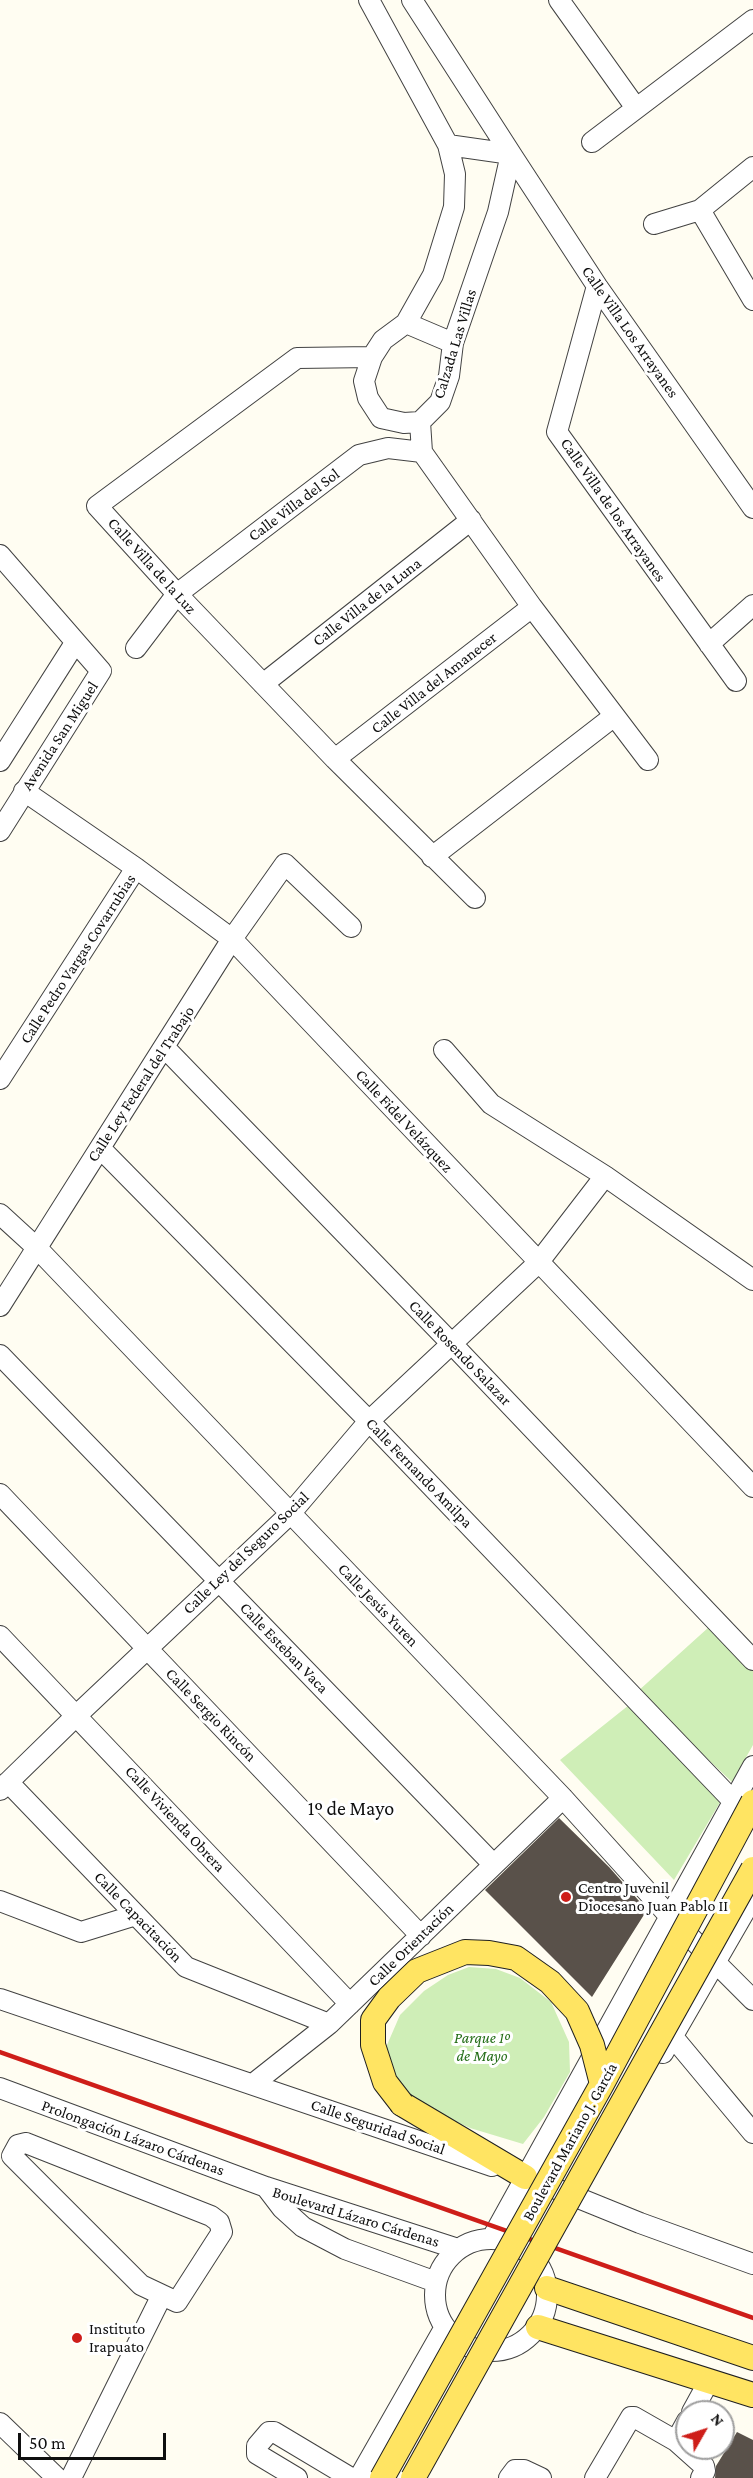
<!DOCTYPE html>
<html>
<head>
<meta charset="utf-8">
<style>
  body { margin:0 }
  #map { position:relative; width:753px; height:2478px; overflow:hidden; background:#fffdf2; font-family:"Crimson Pro",serif }
  canvas { display:block }
  .north { position:absolute; left:675px; top:2400px; width:60px; height:60px; box-sizing:border-box; background:#fff; border:2px solid #9f9f9f; border-radius:50%; rotate:51deg; font-size:16px; font-weight:700; line-height:24px; text-align:center; color:#0f0f0f }
  .north::after { content:''; display:block; margin:auto; width:21px; height:27px; background:#ce1e19; clip-path:polygon(50% 0,100% 100%,50% 72%,0 100%) }
  .scale { position:absolute; left:18px; top:2433px; width:148px; height:27px; box-sizing:border-box; border:3px solid #0f0f0f; border-top:0; padding-left:8px; font-size:18px; line-height:21px; white-space:nowrap; color:#0f0f0f; -webkit-text-stroke:4px #fff; paint-order:stroke }
</style>
</head>
<body>
<div id="map">
<canvas width="753" height="2478"></canvas>
<div class="north">N</div>
<div class="scale">50 m</div>
</div>
<script>
const c = document.querySelector('canvas').getContext('2d');
c.lineJoin = 'round';
function fill(path, color) {
  c.fillStyle = color;
  c.fill(path, 'evenodd');
}
function toPath(rows) {
  const path = new Path2D();
  for (const r of rows) {
    if (r.length === 3) {
      path.moveTo(r[0] + r[2], r[1]);
      path.arc(r[0], r[1], r[2], 0, 2 * Math.PI);
      continue;
    }
    path.moveTo(r[0], r[1]);
    for (let i = 2; i < r.length; i += 2) path.lineTo(r[i], r[i + 1]);
  }
  return path;
}
function stroke(path, color, width, dash) {
  c.strokeStyle = color;
  c.lineWidth = width;
  c.lineCap = dash ? 'butt' : 'round';
  c.setLineDash(dash || []);
  c.stroke(path);
}
function drawText(font, color, halo, rows, align = 'center') {
  c.font = font + ' "Crimson Pro",serif';
  c.lineWidth = 6;
  c.setLineDash([]);
  c.textBaseline = 'middle';
  c.strokeStyle = halo;
  c.fillStyle = color;
  for (const [text, x, y, turn = 0] of rows) {
    c.save();
    c.translate(x, y);
    c.rotate((+turn || 0) * Math.PI / 180);
    c.textAlign = isNaN(turn) ? turn : align;
    if (halo) c.strokeText(text, 0, 0);
    c.fillText(text, 0, 0);
    c.restore();
  }
}
fill(toPath([
  [709,1627,753,1671,753,1745,732,1782,637,1692],
  [629,1705,722,1799,674,1880,560,1760],
  [469,1967,496,1969,520,1978,551,2002,569,2042,570,2072,544,2117,523,2144,470,2128,415,2103,400,2089,387,2062,387,2045,400,2015,424,1991,448,1975]
]), '#cfeeb7');
fill(toPath([
  [559,1818,609,1867,647,1910,592,1997,485,1890],
  [737,2432,753,2440,753,2478,715,2478,716,2466]
]), '#59514a');
const minor = toPath([
  [369,0,448,145,455,174,454,207,433,275,406,323,383,340,372,357,364,381,368,398,381,418,404,423,420,422,440,402,449,376,453,343,498,212,511,154,412,0],
  [559,0,636,108],
  [592,142,753,20],
  [448,145,511,154,597,286,753,508],
  [700,210,753,300],
  [654,224,700,210,753,167],
  [597,286,557,432,736,681],
  [406,323,453,343],
  [372,357,297,358,97,506,177,594,335,759,475,898],
  [420,422,422,452,532,607,648,760],
  [0,555,101,671,0,831],
  [709,644,753,605],
  [136,648,177,594,359,455,388,448,422,452],
  [263,684,471,520],
  [335,759,532,607],
  [0,761,75,643],
  [24,791,136,868,232,939,753,1487],
  [432,857,613,717],
  [165,1048,452,1344,753,1660],
  [444,1050,491,1104,605,1176,753,1280],
  [0,1079,136,868],
  [100,1148,369,1421,734,1802],
  [0,1214,36,1247,563,1798,671,1918,753,2000],
  [0,1306,232,939,285,864,351,927],
  [0,1355,493,1864],
  [0,1494,421,1936],
  [0,1636,350,2004],
  [8,1782,186,1967,329,2024],
  [0,1790,77,1715,290,1514,369,1421,538,1263,605,1176],
  [0,1901,81,1932,136,1915],
  [0,1999,492,2166],
  [673,2037,753,2133],
  [663,2053,753,1897],
  [253,2084,329,2024,563,1798],
  [0,2088,266,2187,458,2249],
  [26,2143,211,2216,219,2222,222,2232,177,2302,141,2285,12,2156,18,2145,26,2143],
  [534,2180,640,2223,753,2264],
  [266,2187,282,2208,303,2227,345,2249,436,2282],
  [492,2238,753,1766],
  [491,2295,56],
  [692,2412,709,2381],
  [0,2423,57,2478],
  [676,2441,704,2466,705,2471,701,2478],
  [71,2478,162,2295],
  [297,2478,257,2454,257,2446,269,2432,274,2432,351,2478],
  [359,2478,445,2327],
  [509,2478,515,2470,524,2470,541,2478],
  [595,2478,631,2417,634,2417,676,2441,687,2421]
]);
const major = toPath([
  [402,2104,525,2177],
  [547,2288,753,2358],
  [538,2327,753,2395]
]);
stroke(minor, '#424242', 22);
stroke(major, '#202020', 26);
stroke(minor, '#fff', 20);
stroke(major, '#ffe462', 24);
stroke(toPath([
  [0,2052,753,2318]
]), '#ce1e19', 4.5);
const majorBridge = toPath([
  [402,2104,385,2082,373,2045,373,2020,389,1998,417,1971,465,1952,489,1953,516,1958,550,1982,577,2011,592,2045,602,2084],
  [382,2478,602,2084,753,1802],
  [413,2478,753,1869]
]);
stroke(majorBridge, '#202020', 26, []);
stroke(majorBridge, '#ffe462', 24);
for (const [x, y, r, color] of [
  [566,1897,6,"#ce1e19"],
  [77,2338,6,"#ce1e19"]
]) {
  const dot = new Path2D();
  dot.arc(x, y, r, 0, 2 * Math.PI);
  c.fillStyle = color;
  c.fill(dot);
  stroke(dot, '#fff', 2);
}
drawText('16px', '#0f0f0f', '#fff', [
  ["Calle Villa Los Arrayanes",630,332,55],
  ["Calzada Las Villas",455,344,-73],
  ["Calle Villa del Sol",294,505,-37],
  ["Calle Villa de los Arrayanes",613,510,55],
  ["Calle Villa de la Luz",152,566,48],
  ["Calle Villa de la Luna",367,602,-38],
  ["Calle Villa del Amanecer",434,683,-38],
  ["Avenida San Miguel",60,736,-57],
  ["Calle Pedro Vargas Covarrubias",78,959,-57],
  ["Calle Ley Federal del Trabajo",141,1084,-57],
  ["Calle Fidel Velázquez",404,1121,47],
  ["Calle Rosendo Salazar",460,1353,46],
  ["Calle Fernando Amilpa",419,1473,46],
  ["Calle Ley del Seguro Social",246,1553,-44],
  ["Calle Jesús Yuren",378,1605,46],
  ["Calle Esteban Vaca",284,1648,46],
  ["Calle Sergio Rincón",211,1715,46],
  ["Calle Vivienda Obrera",175,1819,47],
  ["Calle Capacitación",138,1917,46],
  ["Calle Orientación",411,1945,-44],
  ["Calle Seguridad Social",378,2127,19],
  ["Prolongación Lázaro Cárdenas",133,2138,20],
  ["Boulevard Mariano J. García",570,2142,-61],
  ["Boulevard Lázaro Cárdenas",356,2217,17]
]);
drawText('16px', '#0f0f0f', '#fff', [
  ["Centro Juvenil",578,1888],
  ["Diocesano Juan Pablo II",578,1906],
  ["Instituto",89,2329],
  ["Irapuato",89,2347]
], 'left');
drawText('italic 16px', '#246e18', '#fff', [
  ["Parque 1º",482,2038],
  ["de Mayo",482,2056]
]);
drawText('20px', '#0f0f0f', '#fff', [
  ["1º de Mayo",351,1809]
]);
</script>
</body>
</html>
